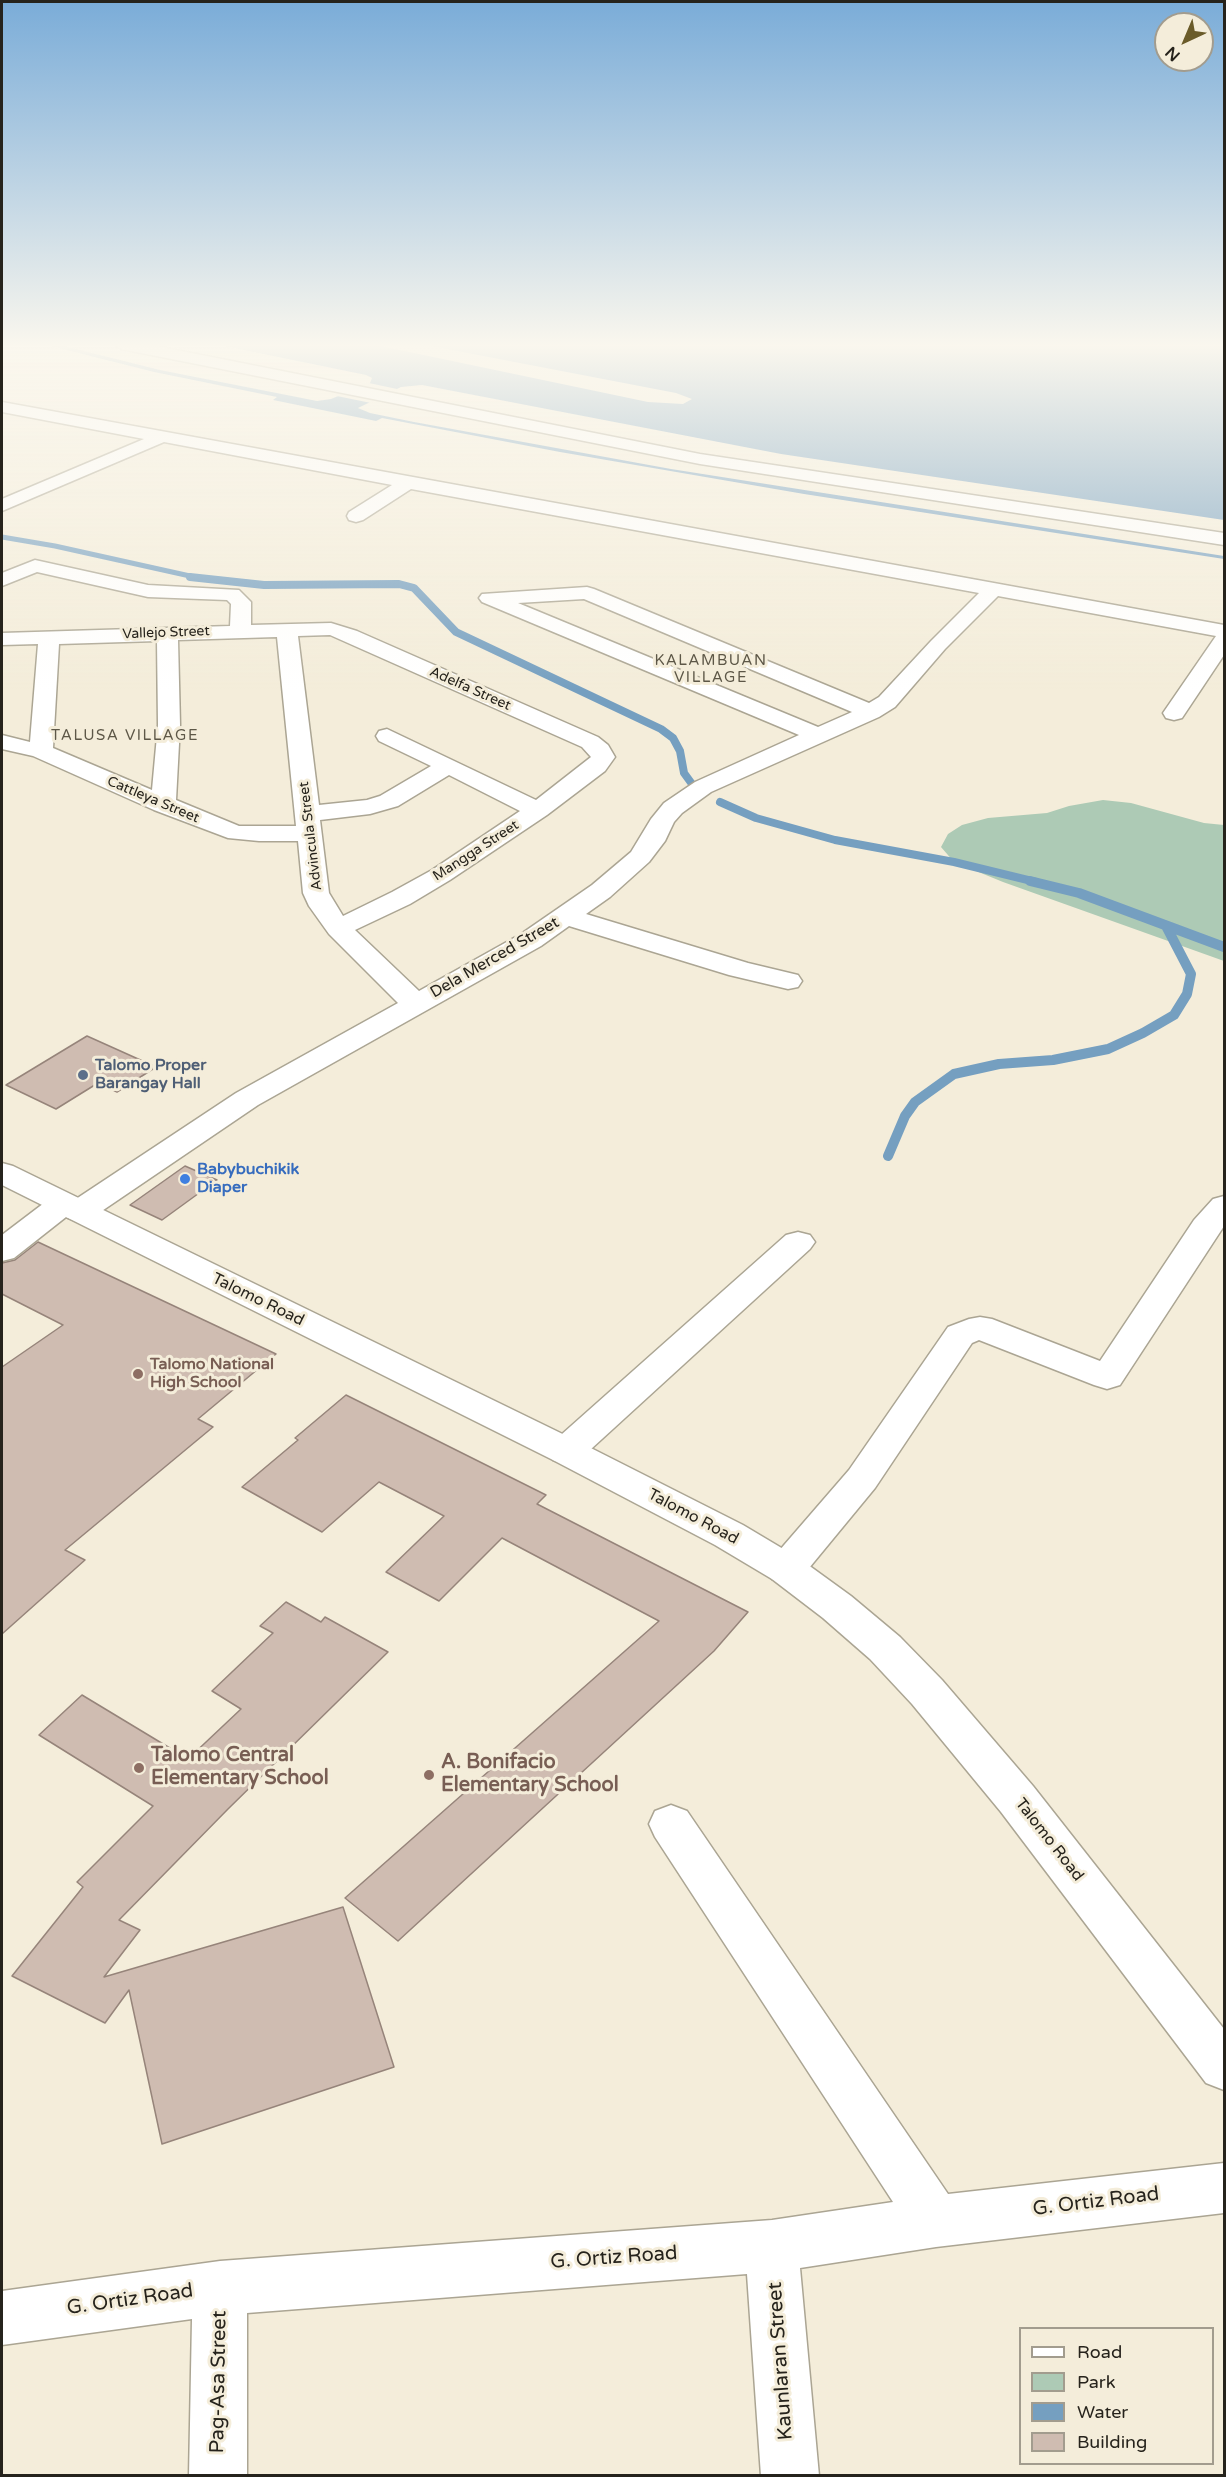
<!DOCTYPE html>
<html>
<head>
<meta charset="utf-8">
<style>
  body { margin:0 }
  #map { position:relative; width:1226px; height:2477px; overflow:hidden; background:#f4edda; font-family:"Varela Round",sans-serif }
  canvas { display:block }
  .frame { position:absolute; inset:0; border:3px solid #26231c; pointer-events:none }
  .legend { position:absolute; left:1019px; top:2327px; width:195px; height:138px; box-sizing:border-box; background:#f4edda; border:2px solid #a29c8e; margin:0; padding:8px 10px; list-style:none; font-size:18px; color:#26231c }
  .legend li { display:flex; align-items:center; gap:12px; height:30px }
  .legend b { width:30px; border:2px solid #a29c8e }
  .north { position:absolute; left:1154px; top:12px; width:60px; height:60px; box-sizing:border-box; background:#f4edda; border:2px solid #a29c8e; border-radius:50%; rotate:224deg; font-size:16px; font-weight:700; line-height:24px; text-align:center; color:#26231c }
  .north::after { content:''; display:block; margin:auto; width:21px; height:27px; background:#6a5b29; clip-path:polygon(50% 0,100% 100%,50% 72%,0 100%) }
</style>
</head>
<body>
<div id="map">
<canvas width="1226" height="2477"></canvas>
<div class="frame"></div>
<ul class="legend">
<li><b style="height:8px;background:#fff"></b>Road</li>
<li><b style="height:16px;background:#adcab5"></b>Park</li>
<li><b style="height:16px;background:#759fc0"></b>Water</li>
<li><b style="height:16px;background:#cfbcb1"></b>Building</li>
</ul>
<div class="north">N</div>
</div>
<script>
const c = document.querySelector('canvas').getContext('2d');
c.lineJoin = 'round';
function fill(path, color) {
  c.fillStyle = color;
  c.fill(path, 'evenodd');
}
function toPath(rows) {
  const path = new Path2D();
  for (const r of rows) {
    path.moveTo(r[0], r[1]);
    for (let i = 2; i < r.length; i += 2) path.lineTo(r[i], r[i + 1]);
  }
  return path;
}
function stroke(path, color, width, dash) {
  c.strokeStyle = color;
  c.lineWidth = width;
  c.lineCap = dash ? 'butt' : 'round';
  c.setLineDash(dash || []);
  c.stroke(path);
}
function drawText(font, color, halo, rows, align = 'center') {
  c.font = font + ' "Varela Round",sans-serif';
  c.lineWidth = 6;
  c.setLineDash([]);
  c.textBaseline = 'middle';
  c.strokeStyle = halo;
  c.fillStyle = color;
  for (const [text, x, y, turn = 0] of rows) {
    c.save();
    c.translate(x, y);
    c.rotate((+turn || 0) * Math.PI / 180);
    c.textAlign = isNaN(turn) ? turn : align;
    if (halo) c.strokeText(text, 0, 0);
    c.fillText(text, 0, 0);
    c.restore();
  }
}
fill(toPath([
  [1103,800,1131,803,1204,823,1224,825,1224,961,1003,882,954,862,941,847,948,834,962,825,988,818,1047,813,1069,806]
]), '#adcab5');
fill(toPath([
  [43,344,56,344,160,370,317,401,331,399,370,383,372,378,366,375,215,344,1224,344,1224,520,781,454,422,385,401,387,358,408,370,413,414,422,671,469,1224,556,1224,559,804,494,560,452,382,418,376,421,273,400,277,397,154,372]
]), '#759fc0');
fill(toPath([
  [371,344,421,344,676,393,692,399,683,404,648,402],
  [364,382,402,390,371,403,332,395]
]), '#f4edda');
stroke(toPath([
  [2,537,55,546,199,578]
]), '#759fc0', 5);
stroke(toPath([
  [190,577,264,585,399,584,414,588,456,632,661,729,673,738,680,751,684,773,692,784],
  [720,802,756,818,835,840,954,862,1036,882]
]), '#759fc0', 8);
stroke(toPath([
  [1030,881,1079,893,1224,947],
  [888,1156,905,1116,915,1102,954,1074,999,1064,1053,1060,1108,1049,1143,1033,1174,1015,1187,994,1191,974,1166,926]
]), '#759fc0', 10);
const building = toPath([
  [87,1036,156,1067,117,1092,98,1083,56,1109,6,1085,87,1036],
  [185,1166,217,1180,162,1220,130,1205,185,1166],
  [38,1242,276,1354,198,1419,213,1427,65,1550,85,1560,2,1634,2,1367,63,1325,2,1294,2,1263,15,1260,38,1242],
  [346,1395,546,1495,537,1504,748,1612,714,1651,398,1941,345,1898,659,1621,502,1538,439,1601,386,1572,444,1516,379,1482,322,1532,242,1487,298,1440,295,1438,346,1395],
  [286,1602,321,1622,325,1617,388,1652,228,1809,119,1920,140,1930,104,1977,343,1907,394,2067,162,2144,129,1990,105,2023,12,1976,83,1887,77,1882,153,1806,39,1735,82,1695,188,1759,241,1709,212,1691,273,1633,260,1626,286,1602]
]);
fill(building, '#cfbcb1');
stroke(building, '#96847a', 1.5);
const street = toPath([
  [2,402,1224,625,1224,655,1182,718,1174,720,1166,718,1163,713,1216,636,998,596,945,649,895,707,879,717,711,792,682,813,674,822,665,841,649,862,610,897,586,914,748,963,798,975,802,981,798,987,788,989,729,975,569,926,541,946,258,1105,90,1219,79,1222,66,1217,14,1258,2,1261,2,1235,52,1197,63,1194,76,1199,236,1093,398,1003,329,934,309,906,303,893,298,841,259,841,228,838,154,810,33,756,2,749,2,735,30,742,38,644,2,645,2,633,230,626,231,604,227,600,148,597,37,572,2,586,2,573,35,560,148,585,239,590,251,602,251,625,331,623,357,631,598,737,608,745,615,757,605,771,547,815,450,880,410,904,355,930,419,991,521,934,592,885,631,852,651,819,664,803,695,782,799,735,482,602,479,598,482,594,587,587,594,589,869,703,879,697,931,641,979,593,411,489,363,520,356,522,349,520,347,516,349,512,392,485,164,442,2,511,2,499,144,439,2,412,2,402],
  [584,599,852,712,818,727,518,603,584,599],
  [330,635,582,747,591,757,536,800,387,729,379,731,376,736,379,741,431,766,380,796,367,800,319,805,298,636,330,635],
  [277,637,296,826,239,826,176,800,180,725,178,640,277,637],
  [157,641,158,725,152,790,53,748,59,644,157,641],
  [449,775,520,811,432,870,392,892,343,916,329,893,320,820,370,814,398,806,449,775],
  [1224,1196,1224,1226,1120,1385,1107,1389,1094,1385,979,1340,972,1343,875,1488,800,1579,786,1584,772,1579,766,1569,772,1559,849,1470,948,1327,969,1319,980,1317,992,1319,1100,1361,1194,1220,1213,1199,1224,1196],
  [798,1232,810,1235,815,1242,810,1249,579,1460,566,1464,553,1460,547,1451,553,1442,786,1235,798,1232],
  [671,1805,687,1811,948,2194,1224,2163,1224,2213,936,2247,800,2268,819,2476,761,2476,747,2274,247,2313,247,2476,189,2476,192,2319,2,2345,2,2291,220,2261,772,2220,893,2202,655,1837,649,1824,655,1811,671,1805]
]);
const secondary = toPath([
  [2,1163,13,1166,579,1442,743,1525,800,1559,851,1596,900,1637,942,1680,1033,1786,1224,2029,1224,2090,1206,2083,1001,1812,912,1704,870,1659,823,1618,772,1579,715,1545,553,1460,2,1185,2,1163]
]);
const primary = toPath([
  [114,344,146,344,700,454,1224,533,1224,545,700,464,121,349,114,344]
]);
stroke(street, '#aba593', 3);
stroke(secondary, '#aba593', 3);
stroke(primary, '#aba593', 3);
fill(street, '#fff');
fill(secondary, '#fff');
fill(primary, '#fff');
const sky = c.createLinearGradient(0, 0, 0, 691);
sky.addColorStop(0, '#7aacd8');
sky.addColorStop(0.5, '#faf7ee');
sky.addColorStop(1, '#faf7ee00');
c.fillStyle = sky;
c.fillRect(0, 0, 1226, 691);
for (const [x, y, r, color] of [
  [83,1075,6,"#5c6f8a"],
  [185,1179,6,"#3f7fe0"],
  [138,1374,6,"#8d6e63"],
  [139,1768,6,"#8d6e63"],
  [429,1775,6,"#8d6e63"]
]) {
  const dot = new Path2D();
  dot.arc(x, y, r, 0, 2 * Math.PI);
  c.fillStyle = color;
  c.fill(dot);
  stroke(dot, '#f4edda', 2);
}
drawText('14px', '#26231c', '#f4edda', [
  ["Vallejo Street",166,633,-2],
  ["Adelfa Street",470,689,24],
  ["Cattleya Street",153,800,23],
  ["Advincula Street",311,836,-97],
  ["Mangga Street",476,851,-33]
]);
c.letterSpacing = '1.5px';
drawText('15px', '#5d5747', '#f4edda', [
  ["KALAMBUAN",711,661],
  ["VILLAGE",711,678],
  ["TALUSA VILLAGE",125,736]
]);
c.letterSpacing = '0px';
drawText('16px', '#26231c', '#f4edda', [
  ["Dela Merced Street",495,958,-30],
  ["Talomo Road",258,1300,26],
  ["Talomo Road",693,1517,28],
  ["Talomo Road",1049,1840,52]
]);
drawText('bold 16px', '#4e5e75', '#f4edda', [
  ["Talomo Proper",95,1066],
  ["Barangay Hall",95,1084]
], 'left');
drawText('bold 16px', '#366cbe', '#f4edda', [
  ["Babybuchikik",197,1170],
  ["Diaper",197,1188]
], 'left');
drawText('bold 16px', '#785e54', '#f4edda', [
  ["Talomo National",150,1365],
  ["High School",150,1383]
], 'left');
drawText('bold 20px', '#785e54', '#f4edda', [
  ["Talomo Central",151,1756],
  ["Elementary School",151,1779],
  ["A. Bonifacio",441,1763],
  ["Elementary School",441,1786]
], 'left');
drawText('20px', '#26231c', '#f4edda', [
  ["G. Ortiz Road",1096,2202,-7],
  ["G. Ortiz Road",614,2258,-4],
  ["G. Ortiz Road",130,2300,-8],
  ["Kaunlaran Street",781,2361,-94],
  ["Pag-Asa Street",219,2382,-89]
]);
</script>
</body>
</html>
